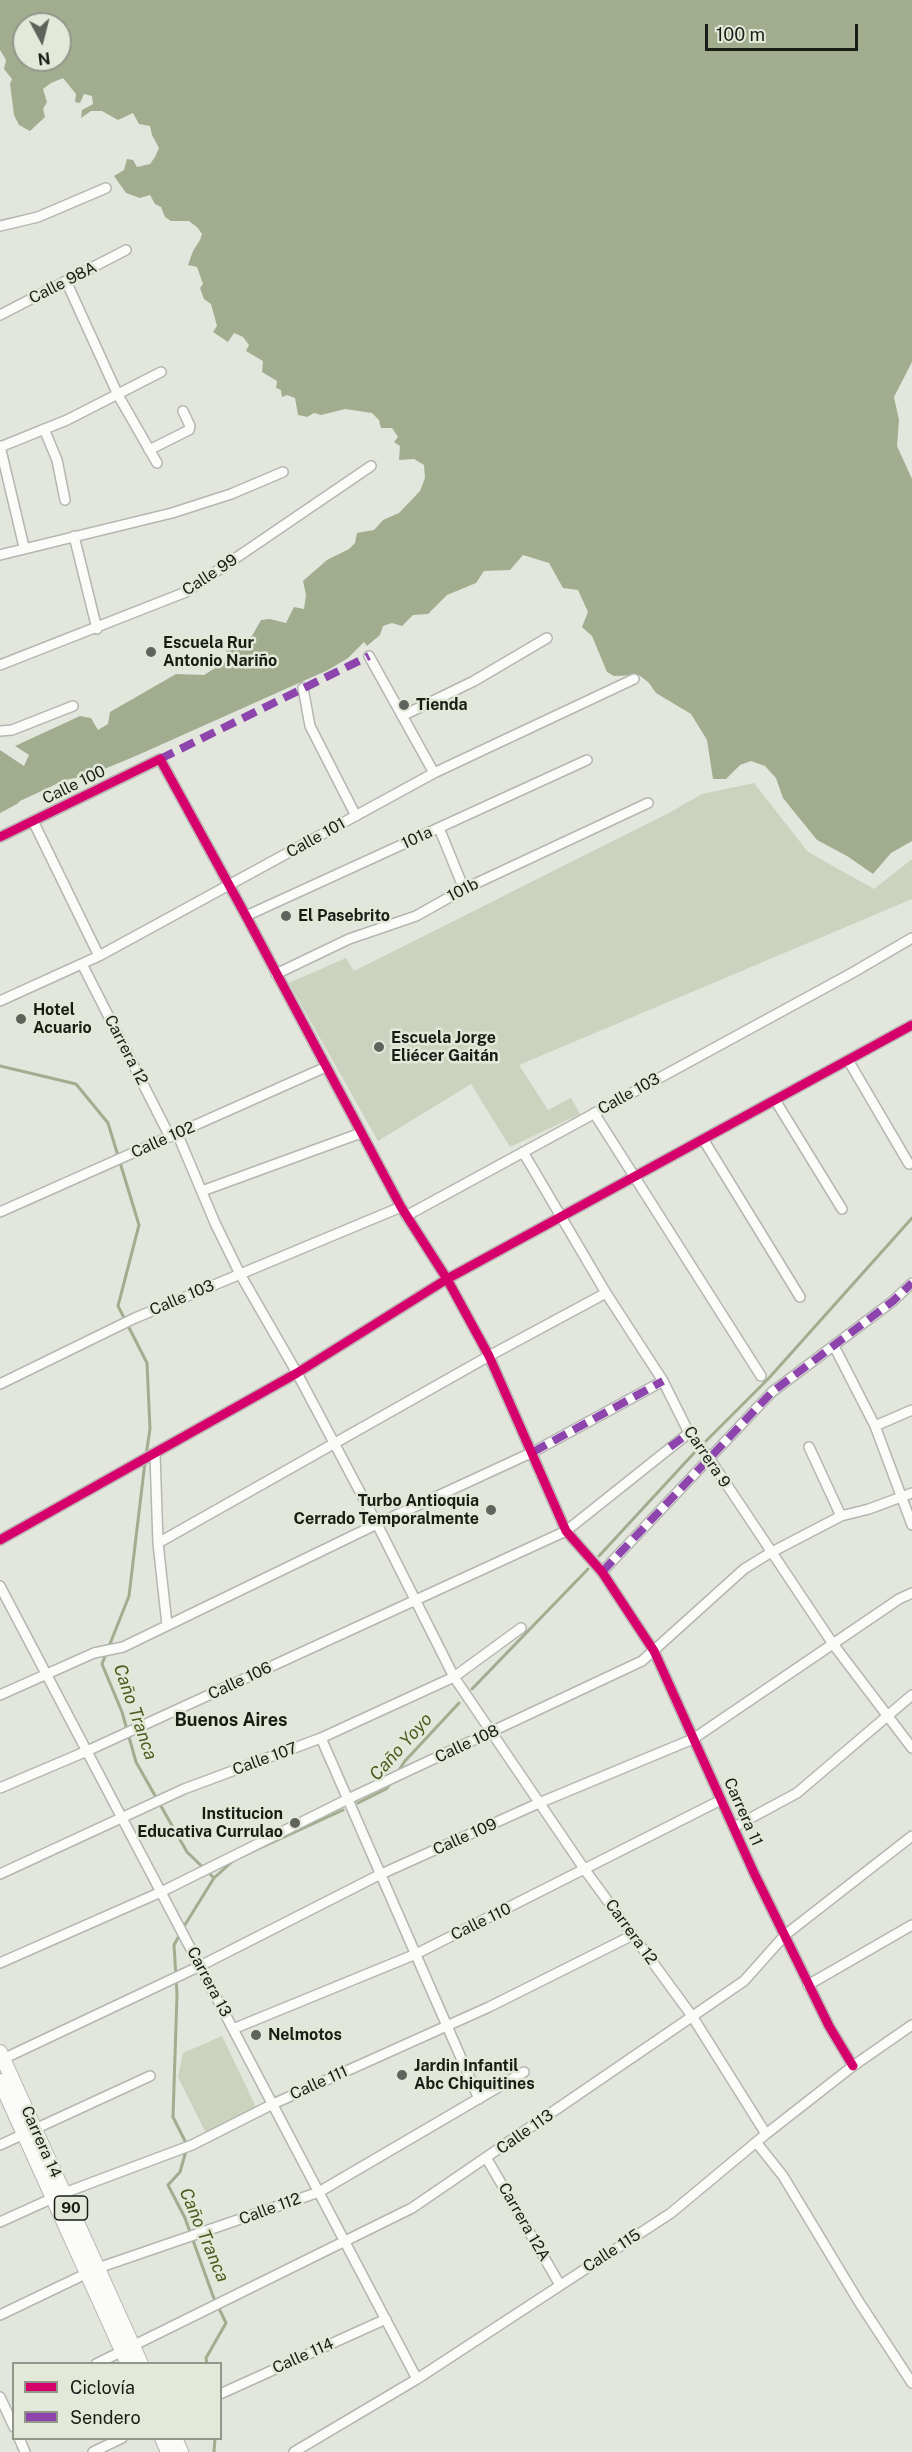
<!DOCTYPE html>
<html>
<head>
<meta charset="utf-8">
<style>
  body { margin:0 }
  #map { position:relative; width:912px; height:2452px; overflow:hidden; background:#e2e6dc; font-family:"Public Sans",sans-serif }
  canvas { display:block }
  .legend { position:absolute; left:12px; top:2362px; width:210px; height:78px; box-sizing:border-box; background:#e3e9d9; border:2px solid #93978b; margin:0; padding:8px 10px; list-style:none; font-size:18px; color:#1a1c16 }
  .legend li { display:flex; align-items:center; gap:12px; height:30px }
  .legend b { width:30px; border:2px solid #93978b }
  .north { position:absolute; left:12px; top:12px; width:60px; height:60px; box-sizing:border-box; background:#e3e9d9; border:2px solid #93978b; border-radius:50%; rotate:173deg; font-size:16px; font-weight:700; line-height:24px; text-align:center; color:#1a1c16 }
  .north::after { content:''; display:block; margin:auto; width:21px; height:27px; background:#60635b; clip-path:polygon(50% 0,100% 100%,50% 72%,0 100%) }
  .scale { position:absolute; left:705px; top:24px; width:153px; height:27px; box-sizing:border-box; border:3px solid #1a1c16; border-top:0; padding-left:8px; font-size:18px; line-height:21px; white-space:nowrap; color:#1a1c16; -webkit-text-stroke:4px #e3e9d9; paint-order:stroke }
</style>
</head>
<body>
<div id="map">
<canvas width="912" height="2452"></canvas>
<ul class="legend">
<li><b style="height:8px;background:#d6006c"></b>Ciclovía</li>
<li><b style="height:8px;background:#8e44ad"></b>Sendero</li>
</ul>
<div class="north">N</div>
<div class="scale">100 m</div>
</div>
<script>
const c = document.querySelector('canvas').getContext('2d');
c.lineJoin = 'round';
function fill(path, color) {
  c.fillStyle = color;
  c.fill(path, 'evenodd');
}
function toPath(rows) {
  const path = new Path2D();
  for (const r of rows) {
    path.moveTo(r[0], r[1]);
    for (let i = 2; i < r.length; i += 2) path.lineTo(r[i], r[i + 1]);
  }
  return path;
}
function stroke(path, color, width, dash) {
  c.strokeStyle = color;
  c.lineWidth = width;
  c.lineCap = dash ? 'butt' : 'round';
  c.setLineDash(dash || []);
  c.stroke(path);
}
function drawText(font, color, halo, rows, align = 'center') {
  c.font = font + ' "Public Sans",sans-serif';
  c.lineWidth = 5;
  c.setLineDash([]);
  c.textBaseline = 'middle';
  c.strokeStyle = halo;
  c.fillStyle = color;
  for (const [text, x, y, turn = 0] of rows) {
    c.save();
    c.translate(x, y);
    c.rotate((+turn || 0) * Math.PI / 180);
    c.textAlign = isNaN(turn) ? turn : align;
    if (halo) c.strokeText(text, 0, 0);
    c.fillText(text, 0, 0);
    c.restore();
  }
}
fill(toPath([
  [754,783,808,852,874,889,912,859,912,899,519,1065,548,1110,571,1098,580,1114,510,1147,471,1084,378,1141,289,983,346,958,354,971,669,813,702,794],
  [222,2036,257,2109,206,2133,178,2077,183,2053]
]), '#cbd2be');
fill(toPath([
  [0,0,912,0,912,362,894,397,899,420,897,446,912,479,912,841,891,853,873,874,847,856,817,840,783,798,776,778,765,766,751,761,740,765,726,779,713,779,707,740,691,714,656,693,649,683,639,675,614,676,607,672,592,636,582,627,588,612,578,590,563,588,549,563,523,555,510,570,484,571,476,583,447,595,428,614,413,615,402,626,392,623,383,626,380,635,367,646,364,642,348,658,328,670,138,755,90,775,65,780,20,801,17,804,0,813,0,750,24,766,29,755,15,746,80,716,91,718,98,730,108,724,110,712,176,674,204,675,225,662,227,645,252,636,261,620,270,619,286,623,294,607,304,609,306,595,303,581,327,560,349,549,355,543,357,533,374,530,383,520,399,513,420,491,425,478,424,465,414,459,399,460,400,446,394,442,398,437,392,428,381,428,379,420,372,413,345,409,321,415,314,413,307,417,298,415,295,398,287,395,282,397,281,390,276,388,277,381,262,372,263,361,246,351,249,345,243,337,234,333,228,342,213,332,217,326,211,304,204,299,200,288,203,284,197,267,188,265,193,251,200,240,202,234,198,228,189,221,171,221,165,217,161,207,155,204,150,195,140,198,126,193,114,176,124,170,127,159,133,160,137,167,150,164,155,157,159,148,152,135,150,126,139,124,133,113,118,120,102,111,91,111,81,118,82,110,93,104,92,96,84,94,80,103,75,102,76,94,63,78,51,83,43,89,47,102,43,109,45,117,30,131,19,125,14,115,10,84,12,79,4,69,6,60,0,50],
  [24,24,60,24,60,60,24,60]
]), '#a2ad8f');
stroke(toPath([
  [0,1066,76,1084,108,1123,139,1225,118,1306,147,1363,150,1429,146,1455],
  [706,1441,769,1378,912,1218],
  [145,1462,129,1596,102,1664,122,1712,136,1762,187,1852,214,1878,183,1928],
  [599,1556,694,1453],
  [472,1689,588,1569],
  [397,1773,405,1761,459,1703],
  [358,1803,386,1789,390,1784],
  [214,1878,234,1860,343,1810],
  [180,1934,174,1945,177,1994,173,2117,187,2145],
  [186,2151,180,2172,168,2185,185,2218,213,2296,226,2323,206,2358,207,2364],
  [214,2452,215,2438]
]), '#a2ad8f', 3);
const street = toPath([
  [0,226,38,217,106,188],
  [66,281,118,395,157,463],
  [0,315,126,250],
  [44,429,57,460,65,500],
  [0,446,24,547],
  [0,447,67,420,161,372],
  [149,450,189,430,190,426,183,411],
  [74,536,97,629],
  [0,555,172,513,231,494,283,472],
  [369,656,434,773],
  [0,665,186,592,371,466],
  [303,688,310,726,356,816],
  [402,716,474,681,547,638],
  [0,731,12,730,73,706],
  [33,821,99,956],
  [439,828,464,889],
  [0,837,160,759,246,916,401,1207,447,1279,489,1356,566,1531,602,1572,654,1651,754,1873,829,2026,853,2066],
  [246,916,587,760],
  [82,964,170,1137],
  [276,974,349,939,416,916,464,889,648,803],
  [0,1001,99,956,434,773,634,679],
  [848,1060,909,1164],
  [775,1100,842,1209],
  [594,1113,761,1376],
  [177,1133,215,1223,240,1274,297,1373,377,1524,454,1677,585,1870,692,2016,766,2134],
  [703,1139,800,1297],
  [523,1152,606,1293,663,1381,689,1433,709,1458,833,1644,912,1748],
  [202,1191,361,1133],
  [0,1212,326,1067],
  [406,1216,852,973,912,938],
  [834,1346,875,1426,912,1525],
  [0,1384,135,1318,401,1207],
  [875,1426,912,1410],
  [809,1447,841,1516],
  [155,1454,158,1543],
  [0,1540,297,1373,447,1279,912,1025],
  [602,1572,772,1392,893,1301,912,1283],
  [0,1586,417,2379],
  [167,1625,158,1543,489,1356,606,1293],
  [0,1695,94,1653,123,1647,377,1524,533,1452,663,1381],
  [321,1738,479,2099],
  [0,1788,87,1751,566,1531,689,1433],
  [734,1827,797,1793,912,1695],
  [0,1874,184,1789,321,1738,454,1677,521,1628],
  [0,1963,161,1892,348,1799,642,1661,744,1569,770,1553,841,1516,869,1509,912,1493],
  [808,1985,912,1925],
  [233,2029,416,1954,721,1800],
  [3,2059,200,1966,379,1875,539,1803,693,1739,899,1599,912,1593],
  [35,2129,150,2076],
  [756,2142,783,2176,859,2302,912,2383],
  [0,2145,24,2134],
  [487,2159,560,2285],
  [0,2222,64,2193,192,2145,273,2104,489,2007,633,1935],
  [0,2315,98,2268,319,2192,524,2072],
  [96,2364,412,2208,744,1981,785,1935,912,1836],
  [220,2394,386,2319],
  [0,2397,14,2427],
  [19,2438,25,2452],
  [93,2452,122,2438],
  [294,2452,417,2379,671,2213,766,2134,853,2066,912,2025]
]);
const primary = toPath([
  [0,2052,141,2364],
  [0,2081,128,2364],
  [162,2438,168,2452],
  [175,2438,181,2452]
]);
stroke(street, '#b4b7b0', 12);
stroke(primary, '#b4b7b0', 16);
stroke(street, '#fbfbfa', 9);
stroke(primary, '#fbfbfa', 14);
stroke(toPath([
  [160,759,369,656],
  [670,1447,689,1433],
  [533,1452,663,1381],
  [602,1572,772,1392,893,1301,912,1283]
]), '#8e44ad', 8, [15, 8]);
stroke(toPath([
  [0,837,160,759,246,916,401,1207,447,1279,489,1356,566,1531,602,1572,654,1651,754,1873,829,2026,853,2066],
  [0,1540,297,1373,447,1279,912,1025]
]), '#d6006c', 9);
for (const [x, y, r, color] of [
  [151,652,6,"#60635b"],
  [404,705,6,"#60635b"],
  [286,916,6,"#60635b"],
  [21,1019,6,"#60635b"],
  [379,1047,6,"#60635b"],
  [491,1510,6,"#60635b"],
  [295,1823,6,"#60635b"],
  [256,2035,6,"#60635b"],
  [402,2075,6,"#60635b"]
]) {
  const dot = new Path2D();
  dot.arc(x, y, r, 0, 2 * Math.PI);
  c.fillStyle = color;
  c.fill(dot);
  stroke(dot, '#e3e9d9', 2);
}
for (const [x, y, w] of [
  [71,2208,33]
]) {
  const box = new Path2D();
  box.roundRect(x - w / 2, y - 12, w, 24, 4.5);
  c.fillStyle = '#e3e9d9';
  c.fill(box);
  stroke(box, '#1a1c16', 1.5);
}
drawText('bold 15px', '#1a1c16', null, [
  ["90",71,2208]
]);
drawText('16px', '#1a1c16', '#e3e9d9', [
  ["Calle 98A",63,283,-27],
  ["Calle 99",210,575,-33],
  ["Calle 100",74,785,-26],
  ["Calle 101",316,838,-29],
  ["101a",417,838,-25],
  ["101b",463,890,-27],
  ["Carrera 12",126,1050,63],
  ["Calle 103",629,1094,-29],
  ["Calle 102",163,1140,-24],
  ["Calle 103",182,1298,-23],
  ["Carrera 9",707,1457,56],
  ["Calle 106",240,1681,-25],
  ["Calle 108",467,1744,-25],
  ["Calle 107",265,1759,-20],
  ["Carrera 11",743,1812,66],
  ["Calle 109",465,1837,-24],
  ["Calle 110",481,1922,-26],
  ["Carrera 12",631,1932,54],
  ["Carrera 13",209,1982,62],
  ["Calle 111",319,2083,-24],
  ["Calle 113",525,2132,-35],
  ["Carrera 14",41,2142,66],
  ["Calle 112",270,2209,-20],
  ["Carrera 12A",524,2222,60],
  ["Calle 115",612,2251,-33],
  ["Calle 114",303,2356,-24]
]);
drawText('bold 16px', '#1a1c16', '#e3e9d9', [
  ["Escuela Rur",163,643],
  ["Antonio Nariño",163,661],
  ["Tienda",416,705],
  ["El Pasebrito",298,916],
  ["Hotel",33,1010],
  ["Acuario",33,1028],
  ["Escuela Jorge",391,1038],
  ["Eliécer Gaitán",391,1056],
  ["Turbo Antioquia",479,1501,"right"],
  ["Cerrado Temporalmente",479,1519,"right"],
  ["Institucion",283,1814,"right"],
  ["Educativa Currulao",283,1832,"right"],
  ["Nelmotos",268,2035],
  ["Jardin Infantil",414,2066],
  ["Abc Chiquitines",414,2084]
], 'left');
drawText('italic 18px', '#4c5c21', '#e3e9d9', [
  ["Caño Tranca",135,1712,71],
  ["Caño Yoyo",401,1747,-48],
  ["Caño Tranca",204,2235,67]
]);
drawText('bold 18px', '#1a1c16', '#e3e9d9', [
  ["Buenos Aires",231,1720]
]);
</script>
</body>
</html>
